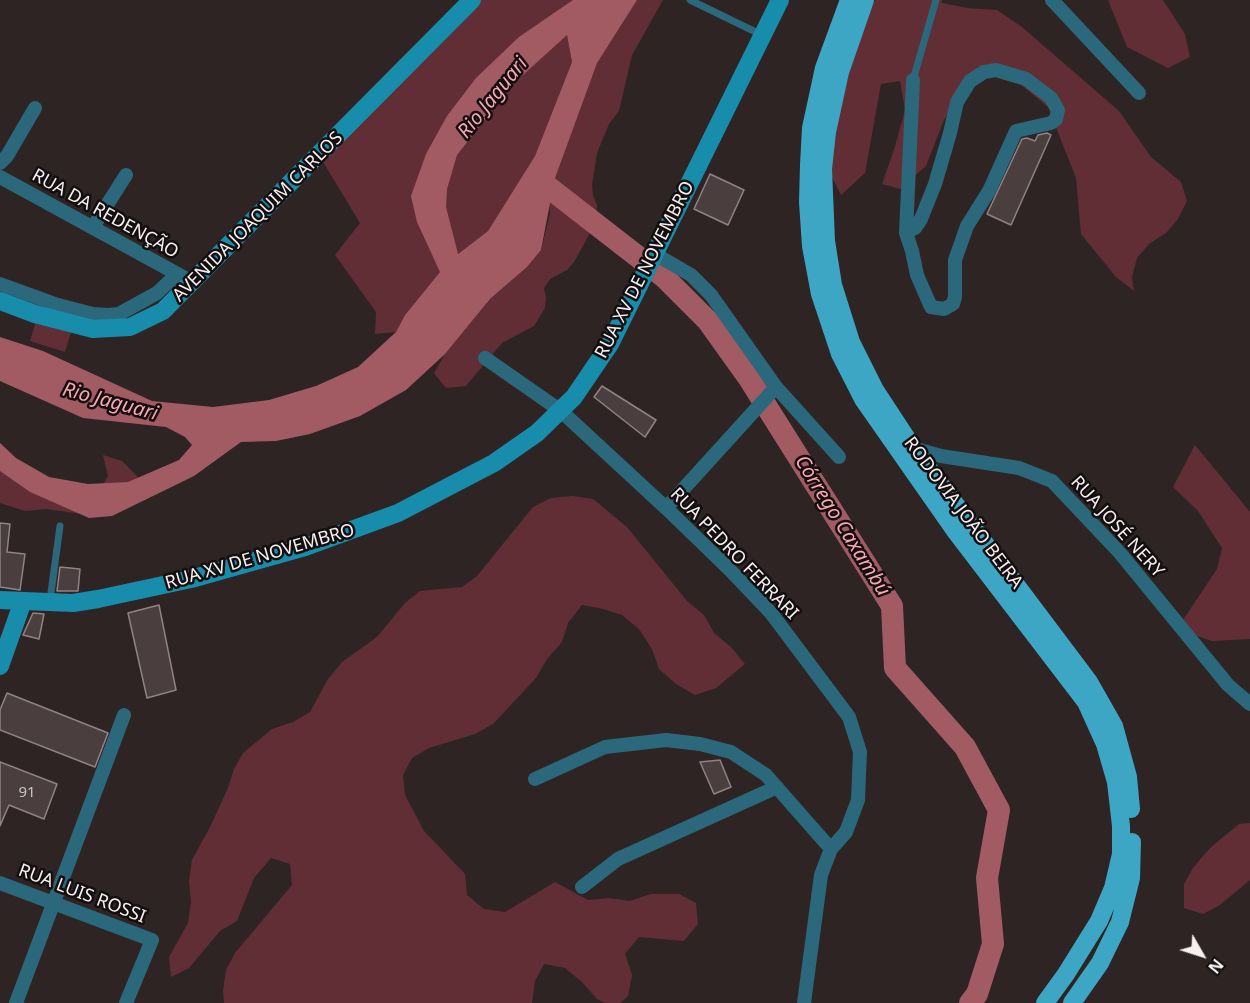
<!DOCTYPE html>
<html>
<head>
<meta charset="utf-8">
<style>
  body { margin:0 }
  #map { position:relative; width:1250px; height:1003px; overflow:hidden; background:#2e2424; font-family:"Noto Sans",sans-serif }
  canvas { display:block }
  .north { position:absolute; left:1172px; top:925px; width:60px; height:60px; -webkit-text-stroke:4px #130e0f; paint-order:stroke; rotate:129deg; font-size:16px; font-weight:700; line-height:24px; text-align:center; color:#f8f0f0 }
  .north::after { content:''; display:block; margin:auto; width:21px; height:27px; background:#f8f0f0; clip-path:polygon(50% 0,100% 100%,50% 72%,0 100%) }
</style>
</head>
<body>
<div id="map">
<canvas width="1250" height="1003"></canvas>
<div class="north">N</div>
</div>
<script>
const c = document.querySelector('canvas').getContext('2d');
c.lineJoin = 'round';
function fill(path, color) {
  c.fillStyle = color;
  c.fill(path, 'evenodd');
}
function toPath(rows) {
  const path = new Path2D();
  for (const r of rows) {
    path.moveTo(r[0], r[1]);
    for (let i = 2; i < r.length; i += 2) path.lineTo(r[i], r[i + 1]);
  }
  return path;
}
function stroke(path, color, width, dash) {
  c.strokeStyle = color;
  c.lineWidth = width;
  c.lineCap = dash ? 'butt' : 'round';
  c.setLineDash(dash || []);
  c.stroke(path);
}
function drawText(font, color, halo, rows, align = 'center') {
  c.font = font + ' "Noto Sans",sans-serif';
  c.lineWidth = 5;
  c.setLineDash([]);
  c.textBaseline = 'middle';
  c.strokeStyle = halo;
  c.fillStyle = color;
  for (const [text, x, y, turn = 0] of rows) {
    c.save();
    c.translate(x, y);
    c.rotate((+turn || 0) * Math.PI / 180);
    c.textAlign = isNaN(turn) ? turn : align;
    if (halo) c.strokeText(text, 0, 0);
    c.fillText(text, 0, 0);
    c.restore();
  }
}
fill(toPath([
  [474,0,586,0,567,34,572,62,535,156,488,231,451,259,405,315,396,332,375,334,376,312,335,255,360,223,323,162],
  [632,0,663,0,632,55,619,111,609,124,597,153,592,185,593,195,597,205,596,214,590,233,574,262,567,270,550,279,544,288,546,298,545,308,534,326,502,343,466,386,446,388,434,373,445,354,490,299,527,267,541,250,550,214,549,182,590,59],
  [875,0,942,0,942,3,967,8,997,10,1022,27,1119,111,1151,157,1181,182,1187,201,1178,219,1166,233,1149,244,1137,258,1132,277,1134,291,1116,277,1081,234,1076,178,1048,107,1014,79,990,65,969,80,944,120,926,166,900,189,882,184,894,150,905,110,900,81,881,84,865,173,841,195,821,156,840,79],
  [1108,0,1163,0,1185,34,1190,57,1168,68,1127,47],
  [36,321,71,332,65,352,30,341],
  [1195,445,1250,512,1250,639,1212,641,1177,629,1217,569,1222,548,1198,511,1173,487],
  [103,455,122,461,152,491,89,515,46,509,25,511,0,503,0,466,98,493,108,476],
  [572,496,593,499,627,527,687,601,704,615,714,633,731,647,745,664,716,688,695,695,676,684,659,669,652,649,639,629,622,615,603,609,582,605,568,623,562,642,547,659,536,678,493,724,475,734,429,748,412,758,403,775,405,795,424,831,465,874,467,895,484,909,505,912,555,882,588,900,609,898,630,901,651,894,679,894,696,903,698,924,684,941,639,937,625,954,632,975,628,996,620,1003,605,1003,597,999,582,982,565,968,544,964,535,981,532,1003,224,1003,223,991,226,970,235,953,292,885,290,864,271,858,254,878,237,921,220,931,189,968,171,977,169,957,188,923,191,902,189,881,192,860,210,827,228,788,234,769,243,753,272,729,293,722,310,712,328,679,342,662,377,637,405,603,420,591,462,587,477,576,533,507,551,498],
  [1250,823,1250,880,1220,905,1203,914,1184,908,1184,884,1193,868,1210,848,1239,824]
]), '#622e35');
fill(toPath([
  [573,0,637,0,597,63,555,178,541,250,527,267,490,299,445,354,406,390,360,416,310,434,276,441,241,442,194,476,112,516,89,518,30,492,0,471,0,443,16,458,49,477,88,484,128,482,179,460,192,445,185,437,166,427,83,418,0,381,0,337,43,351,152,401,213,407,269,400,316,386,358,367,396,332,405,315,440,272,417,222,411,196,426,154,447,116,476,78,519,37],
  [567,35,572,62,535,156,488,231,458,254,446,207,447,189,457,155,513,84]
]), '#a25b63');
stroke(toPath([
  [543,183,664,277,708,321,748,377,892,606,895,668,965,747,999,810,987,878,993,944,977,994,970,1003]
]), '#a25b63', 22);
const building = toPath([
  [1047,133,1051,135,1011,225,987,214,1022,139,1027,138,1035,141,1038,135,1047,133],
  [710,174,744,190,728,225,694,209,710,174],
  [602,386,656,420,645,437,594,397,602,386],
  [0,523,10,524,7,552,25,554,20,590,0,587,0,523],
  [60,567,80,569,78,591,57,591,60,567],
  [159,605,176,690,147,698,128,613,159,605],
  [33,613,44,614,39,639,23,635,33,613],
  [7,693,108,733,95,767,0,730,0,710,7,693],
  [720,760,731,787,714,794,700,762,720,760],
  [0,762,57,784,44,819,9,805,0,826,0,762]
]);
fill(building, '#4a3e3f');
stroke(building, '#908384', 1.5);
stroke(toPath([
  [690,0,762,35],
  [913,80,936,0],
  [50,600,60,526]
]), '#2b687b', 7);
stroke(toPath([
  [1052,0,1139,93],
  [0,163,7,156,35,108],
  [0,177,194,283],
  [93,227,126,175],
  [906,233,915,228,921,219,935,184,950,133,957,102,970,81,984,72,996,70,1026,79,1051,98,1058,110,1056,119,1051,123,1016,131,989,191,967,226,955,260,955,297,953,304,944,309,931,307,917,275,912,251,906,233,913,80],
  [655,254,691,275,711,295,776,387,839,457],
  [0,284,58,305,93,314,108,315,119,314,157,293,177,274],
  [485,358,561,411,666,508,729,569,771,613,849,717,860,752,858,800,846,832,831,849,821,875,804,1003],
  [913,448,941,456,1019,468,1052,481,1120,553,1228,685,1250,704],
  [666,508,776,387],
  [535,779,605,747,666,740,700,744,731,752,766,775,831,849],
  [0,883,152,940,126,1003],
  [582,887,618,859,777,787],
  [16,1003,124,715]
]), '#2b687b', 14);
stroke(toPath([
  [0,301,35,314,93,329,130,327,163,311,472,0],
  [0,600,73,603,98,599,191,579,305,547,398,513,494,463,537,433,574,397,610,344,780,0],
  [0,666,23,601]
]), '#188dab', 18);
stroke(toPath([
  [849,0,824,68,811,128,809,165,808,202,811,246,820,294,840,354,863,399,956,532,1086,702,1105,744,1116,782,1121,826,1121,854,1113,888,1099,921,1066,974,1045,1003],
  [865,0,840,72,827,132,823,169,826,241,833,285,851,342,875,390,913,448,1089,682,1114,726,1128,777,1131,809],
  [1072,1003,1100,963,1120,922,1131,878,1132,842]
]), '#3da6c5', 18);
drawText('15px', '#ccc4c4', null, [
  ["91",27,793]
]);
drawText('18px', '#f8f0f0', '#130e0f', [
  ["RUA DA REDENÇÃO",105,214,29],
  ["AVENIDA JOAQUIM CARLOS",258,217,-45],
  ["RUA XV DE NOVEMBRO",645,270,-63],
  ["RODOVIA JOÃO BEIRA",963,513,53],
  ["RUA JOSÉ NERY",1117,527,48],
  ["RUA PEDRO FERRARI",734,554,46],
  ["RUA XV DE NOVEMBRO",260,557,-16],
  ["RUA LUIS ROSSI",82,894,21]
]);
drawText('italic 20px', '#fba7b0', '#130e0f', [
  ["Rio Jaguari",493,98,-51],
  ["Rio Jaguari",110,402,15],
  ["Córrego Caxambú",842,526,58]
]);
</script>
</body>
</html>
